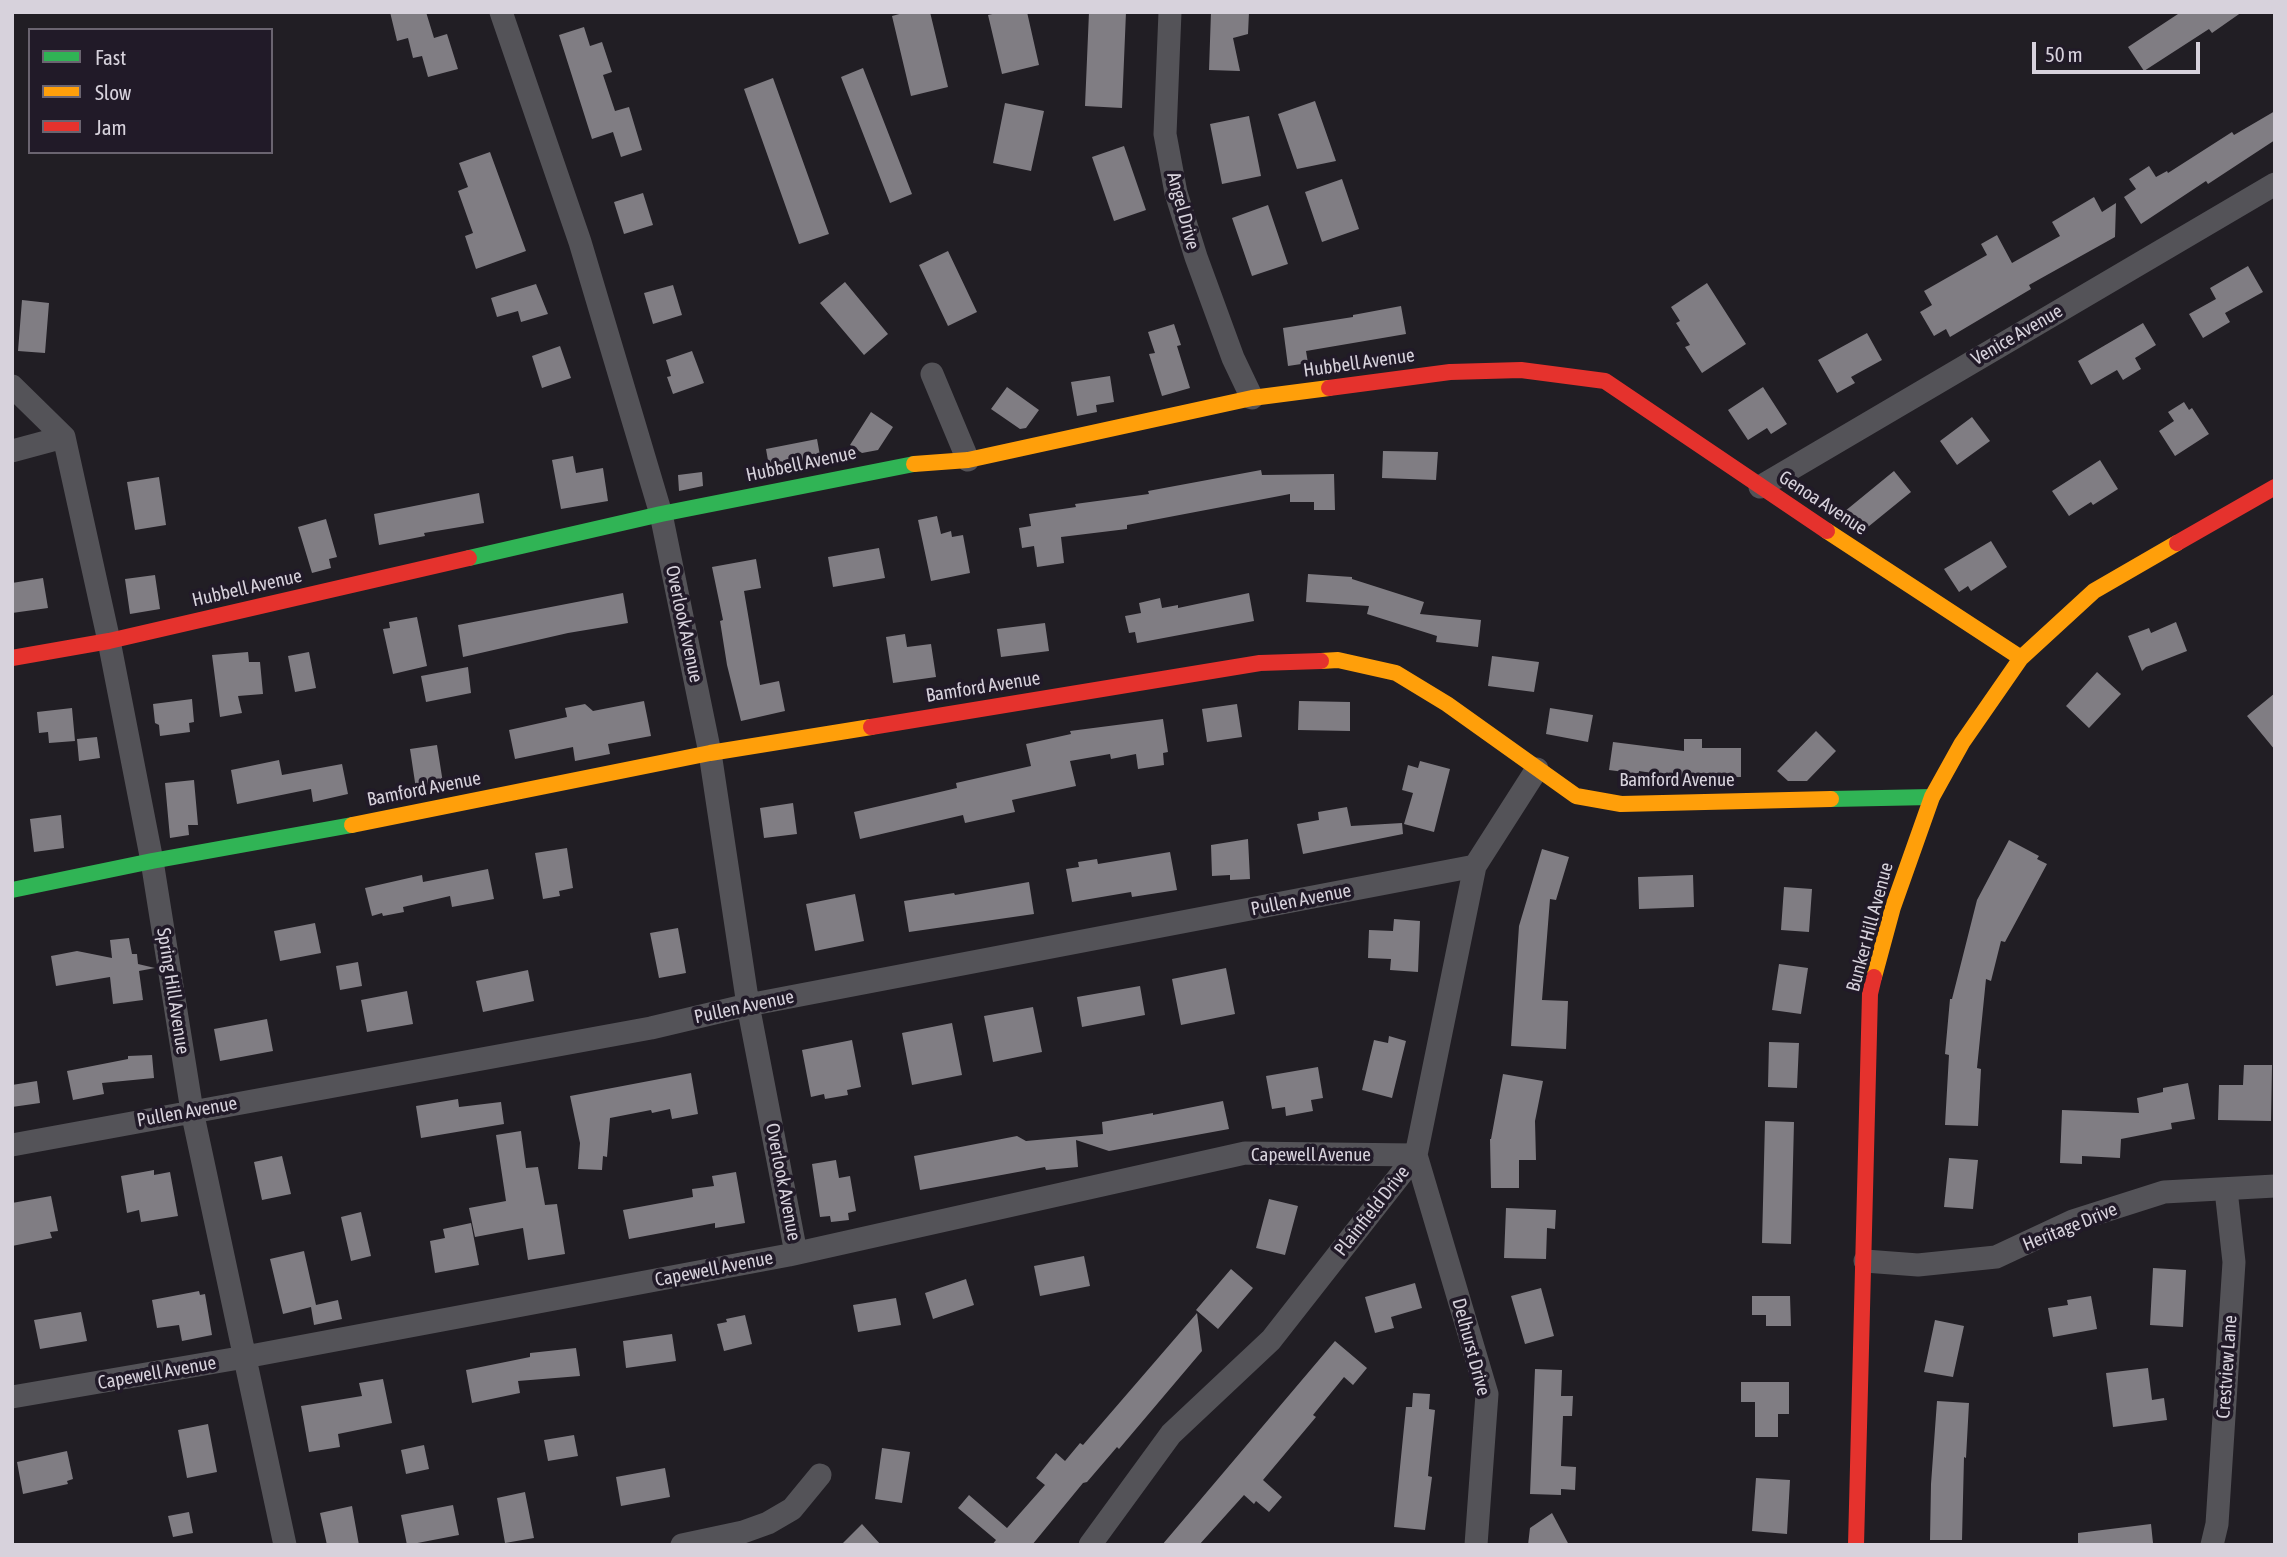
<!DOCTYPE html>
<html>
<head>
<meta charset="utf-8">
<style>
  body { margin:0 }
  #map { position:relative; width:2287px; height:1557px; overflow:hidden; background:#211e24; font-family:"Asap Condensed",sans-serif }
  canvas { display:block }
  .frame { position:absolute; inset:0; border:14px solid #d7d2dc; pointer-events:none }
  .legend { position:absolute; left:28px; top:28px; width:245px; height:126px; box-sizing:border-box; background:#211a28; border:2px solid #6a6470; margin:0; padding:9px 12px; list-style:none; font-size:21px; color:#d7d2dc }
  .legend li { display:flex; align-items:center; gap:14px; height:35px }
  .legend b { width:35px; border:2px solid #6a6470 }
  .scale { position:absolute; left:2032px; top:42px; width:168px; height:32px; box-sizing:border-box; border:4px solid #d7d2dc; border-top:0; padding-left:9px; font-size:21px; line-height:24px; white-space:nowrap; color:#d7d2dc; -webkit-text-stroke:5px #211a28; paint-order:stroke }
</style>
</head>
<body>
<div id="map">
<canvas width="2287" height="1557"></canvas>
<div class="frame"></div>
<ul class="legend">
<li><b style="height:9px;background:#30b455"></b>Fast</li>
<li><b style="height:9px;background:#ff9f0a"></b>Slow</li>
<li><b style="height:9px;background:#e5322d"></b>Jam</li>
</ul>
<div class="scale">50 m</div>
</div>
<script>
const c = document.querySelector('canvas').getContext('2d');
c.lineJoin = 'round';
function fill(path, color) {
  c.fillStyle = color;
  c.fill(path, 'evenodd');
}
function toPath(rows) {
  const path = new Path2D();
  for (const r of rows) {
    path.moveTo(r[0], r[1]);
    for (let i = 2; i < r.length; i += 2) path.lineTo(r[i], r[i + 1]);
  }
  return path;
}
function stroke(path, color, width, dash) {
  c.strokeStyle = color;
  c.lineWidth = width;
  c.lineCap = dash ? 'butt' : 'round';
  c.setLineDash(dash || []);
  c.stroke(path);
}
function drawText(font, color, halo, rows, align = 'center') {
  c.font = font + ' "Asap Condensed",sans-serif';
  c.lineWidth = 7;
  c.setLineDash([]);
  c.textBaseline = 'middle';
  c.strokeStyle = halo;
  c.fillStyle = color;
  for (const [text, x, y, turn = 0] of rows) {
    c.save();
    c.translate(x, y);
    c.rotate((+turn || 0) * Math.PI / 180);
    c.textAlign = isNaN(turn) ? turn : align;
    if (halo) c.strokeText(text, 0, 0);
    c.fillText(text, 0, 0);
    c.restore();
  }
}
fill(toPath([
  [390,12,426,12,434,38,447,34,458,69,428,77,422,56,413,58,408,38,397,41],
  [907,12,930,12,948,87,911,96,892,16],
  [1001,12,1027,12,1039,65,1002,74,988,15],
  [1089,12,1126,12,1122,108,1085,106],
  [1211,12,1249,12,1248,34,1233,38,1240,71,1209,70],
  [2181,12,2242,12,2212,33,2209,29,2144,71,2128,47],
  [584,27,590,46,602,42,612,72,603,75,615,111,629,107,642,150,621,157,613,132,592,139,559,35],
  [863,68,912,194,890,203,841,77],
  [773,78,829,234,799,244,744,89],
  [1315,101,1336,161,1297,169,1278,114],
  [1005,103,1044,111,1031,171,993,163],
  [2275,111,2275,140,2208,184,2206,181,2141,224,2124,197,2136,189,2129,179,2149,166,2156,177,2167,171,2168,173,2232,132,2234,135],
  [1249,116,1261,176,1222,184,1210,124],
  [1124,146,1146,210,1114,221,1092,157],
  [490,152,526,251,476,269,465,236,473,233,458,191,468,187,459,163],
  [1342,179,1359,229,1322,242,1305,192],
  [643,193,653,225,624,234,614,202],
  [2094,197,2102,212,2116,203,2115,237,2029,285,2031,289,1950,337,1946,329,1934,336,1920,312,1932,305,1924,291,1987,255,1981,244,1997,235,2012,263,2060,236,2052,222],
  [1268,205,1288,264,1252,276,1232,218],
  [948,251,977,312,948,326,919,265],
  [2248,266,2263,292,2225,313,2230,322,2203,338,2189,314,2216,299,2210,288],
  [845,282,888,334,864,355,820,303],
  [1707,283,1746,344,1702,373,1685,347,1690,345,1676,323,1680,321,1671,307],
  [536,284,548,314,521,322,518,311,497,317,491,298],
  [673,285,682,315,653,324,644,293],
  [22,300,49,303,45,353,18,351],
  [1401,306,1406,334,1306,351,1308,363,1288,366,1283,328,1353,317,1353,315],
  [2143,323,2156,345,2135,358,2141,369,2123,380,2117,370,2091,385,2078,361],
  [1174,324,1181,345,1177,346,1190,388,1162,396,1149,354,1155,353,1148,332],
  [1867,333,1882,360,1851,377,1855,383,1837,393,1818,360],
  [560,346,571,378,542,388,532,356],
  [692,351,704,383,673,394,667,377,671,376,666,360],
  [1110,376,1114,402,1096,405,1097,412,1077,416,1071,382],
  [1007,387,1039,410,1026,428,1020,429,991,409],
  [1763,387,1787,424,1771,434,1767,428,1748,440,1728,410],
  [2184,402,2189,410,2192,408,2209,434,2175,456,2159,431,2174,421,2168,412],
  [871,412,893,427,878,450,862,453,850,445],
  [1972,417,1990,441,1957,465,1940,441],
  [817,439,821,461,770,472,766,449],
  [1383,451,1438,452,1436,480,1382,478],
  [573,456,576,473,603,468,608,501,561,509,552,460],
  [2100,460,2118,489,2093,505,2091,502,2069,516,2052,491],
  [1261,470,1262,475,1334,474,1335,510,1314,510,1314,502,1290,502,1290,494,1127,525,1127,529,1061,537,1064,563,1037,567,1034,546,1022,548,1019,528,1031,526,1029,514,1076,507,1075,504,1149,494,1148,491],
  [1894,471,1911,492,1863,531,1839,516],
  [702,472,703,486,679,491,678,475],
  [159,477,166,525,135,530,127,482],
  [479,493,484,523,424,533,425,536,379,545,374,514],
  [937,516,941,534,951,531,952,537,963,535,970,573,931,581,918,520],
  [326,519,337,557,329,559,331,568,312,573,298,527],
  [1991,541,2007,567,1971,591,1968,586,1959,592,1944,569],
  [879,548,885,578,833,587,828,557],
  [756,559,761,588,744,591,760,685,779,681,785,711,741,721,727,665,720,621,723,620,712,567],
  [1308,574,1352,577,1352,579,1424,602,1420,614,1481,620,1478,647,1436,642,1437,636,1367,614,1369,606,1306,602],
  [155,575,160,609,130,614,125,579],
  [43,578,48,608,12,613,12,583],
  [623,593,628,623,568,633,463,657,458,625],
  [1249,593,1254,621,1137,643,1135,632,1129,633,1125,616,1141,613,1139,603,1160,598,1162,608,1178,605,1178,608],
  [417,617,427,666,393,674,383,629,390,628,389,622],
  [2176,622,2187,651,2146,667,2142,671,2128,636,2149,628,2151,633],
  [1045,623,1049,651,1001,657,997,629],
  [905,634,907,647,931,644,936,677,893,683,886,637],
  [248,652,249,662,260,662,263,694,238,696,242,713,220,717,212,655],
  [309,652,316,688,295,692,288,656],
  [1492,656,1539,662,1534,692,1488,686],
  [468,667,471,693,426,702,421,676],
  [2097,672,2121,694,2089,728,2066,706],
  [2275,693,2275,750,2247,716],
  [192,699,194,722,189,723,190,732,160,736,159,725,155,723,153,704],
  [644,701,651,736,608,744,610,754,575,761,573,747,515,759,509,730,567,717,565,708,585,704,593,711],
  [1299,701,1350,702,1350,731,1298,730],
  [1237,704,1242,737,1207,742,1202,709],
  [72,708,75,741,49,743,48,732,39,733,37,712],
  [1550,708,1593,715,1588,742,1546,734],
  [1163,719,1168,752,1163,753,1164,765,1138,769,1136,754,1111,759,1110,754,1070,761,1076,786,1012,800,1015,812,965,823,963,815,860,839,854,812,957,788,956,783,1031,766,1026,744,1071,734,1070,731],
  [1816,731,1836,751,1807,781,1788,781,1777,771],
  [97,737,100,758,79,761,77,739],
  [1684,739,1702,739,1702,748,1741,748,1741,777,1684,778,1639,771,1639,774,1609,770,1613,742,1684,751],
  [437,745,443,783,436,784,437,787,416,789,410,749],
  [279,760,282,775,342,764,348,794,313,802,311,789,237,804,231,770],
  [1420,761,1450,769,1434,832,1404,824,1413,793,1402,790,1408,765,1418,768],
  [194,780,198,825,188,825,189,835,170,838,165,783],
  [793,803,797,834,764,838,760,808],
  [1347,807,1351,826,1402,823,1403,834,1303,854,1297,824,1319,820,1318,812],
  [61,815,64,848,34,852,30,819],
  [1248,839,1250,879,1230,880,1230,875,1212,876,1211,845],
  [2009,840,2039,856,2037,859,2047,864,2005,942,2001,941,1991,981,1986,979,1977,1068,1981,1069,1978,1126,1945,1125,1949,1055,1945,1054,1950,999,1952,999,1977,900],
  [567,848,573,888,559,891,560,896,543,899,535,853],
  [1542,849,1569,857,1556,900,1550,899,1542,1000,1568,1001,1566,1049,1511,1046,1519,926],
  [1170,852,1177,890,1132,897,1131,892,1072,902,1066,869,1079,867,1078,862,1097,859,1098,864],
  [488,869,494,899,452,907,450,896,403,907,404,912,383,916,382,913,372,916,365,888,422,875,423,882],
  [1693,875,1694,907,1639,909,1638,877],
  [1029,882,1034,914,909,932,904,901,954,893,955,895],
  [1784,887,1812,889,1809,932,1781,930],
  [855,894,864,941,815,951,806,904],
  [1394,919,1420,921,1418,972,1390,970,1391,959,1368,958,1369,930,1393,931],
  [315,923,321,953,280,961,274,931],
  [678,928,686,973,659,978,650,933],
  [129,938,132,954,137,954,138,964,155,968,139,971,143,1000,113,1004,110,977,56,986,51,956,77,951,112,958,110,940],
  [358,962,362,986,340,990,336,966],
  [1779,964,1808,968,1801,1014,1772,1010],
  [1226,968,1235,1014,1181,1025,1172,979],
  [528,970,534,1001,483,1012,476,981],
  [1140,986,1145,1015,1082,1027,1077,997],
  [407,991,413,1024,367,1032,361,1000],
  [1033,1007,1042,1052,993,1062,984,1016],
  [267,1019,273,1051,220,1061,214,1029],
  [952,1023,962,1075,912,1085,902,1033],
  [1389,1036,1406,1041,1392,1098,1362,1090,1374,1040,1388,1043],
  [852,1040,861,1087,847,1090,848,1095,825,1099,824,1094,811,1097,802,1050],
  [1769,1042,1799,1043,1797,1088,1768,1087],
  [152,1055,154,1078,102,1083,104,1094,73,1100,67,1071,128,1059,128,1056],
  [2244,1065,2272,1065,2271,1121,2218,1120,2219,1085,2243,1085],
  [1318,1067,1323,1098,1311,1100,1313,1111,1286,1116,1285,1107,1272,1109,1266,1076],
  [691,1073,698,1114,672,1119,670,1109,652,1113,651,1110,610,1118,607,1157,603,1156,602,1170,578,1169,580,1143,570,1096],
  [1503,1074,1543,1081,1535,1121,1536,1160,1519,1160,1519,1188,1491,1188,1490,1139,1491,1139],
  [37,1081,40,1103,12,1107,12,1085],
  [2188,1083,2195,1119,2171,1123,2172,1129,2121,1139,2120,1158,2082,1156,2082,1164,2060,1163,2062,1110,2139,1113,2137,1098,2163,1092,2163,1088],
  [458,1099,459,1107,501,1102,504,1124,421,1138,416,1106],
  [1223,1101,1229,1129,1109,1151,1076,1140,1078,1167,1046,1170,1045,1167,920,1190,914,1156,1017,1136,1026,1141,1103,1134,1102,1122,1153,1113,1153,1115],
  [1765,1121,1794,1122,1791,1244,1762,1243],
  [521,1131,526,1168,538,1167,545,1205,557,1204,565,1254,528,1260,523,1228,475,1237,469,1208,506,1201,496,1135],
  [282,1156,291,1194,262,1200,254,1162],
  [1949,1158,1978,1160,1973,1209,1944,1207],
  [836,1160,839,1178,850,1176,856,1211,848,1213,849,1220,831,1222,830,1216,820,1217,812,1164],
  [154,1170,154,1175,170,1172,178,1216,141,1222,139,1210,127,1213,121,1176],
  [736,1172,745,1223,715,1228,715,1223,629,1239,623,1210,693,1197,692,1189,714,1186,712,1176],
  [51,1196,58,1231,50,1232,52,1238,12,1246,12,1203],
  [1269,1199,1298,1206,1285,1255,1256,1248],
  [1506,1208,1556,1210,1555,1229,1547,1228,1546,1259,1504,1258],
  [361,1212,371,1256,351,1261,341,1217],
  [471,1223,479,1265,435,1273,430,1241,445,1238,443,1229],
  [304,1251,316,1305,338,1300,342,1319,314,1325,311,1307,283,1314,270,1259],
  [1084,1256,1090,1286,1040,1296,1034,1266],
  [2153,1268,2186,1270,2183,1327,2150,1325],
  [1231,1269,1253,1288,1218,1329,1196,1310],
  [966,1279,974,1305,933,1319,925,1293],
  [1415,1283,1422,1308,1391,1317,1394,1328,1375,1333,1365,1297],
  [1541,1288,1554,1336,1525,1344,1511,1296],
  [199,1291,200,1295,205,1294,212,1335,182,1341,179,1325,157,1328,152,1300],
  [1752,1296,1790,1296,1791,1326,1766,1326,1766,1315,1752,1315],
  [2091,1296,2097,1329,2053,1337,2048,1308,2068,1305,2067,1300],
  [896,1298,901,1325,858,1332,853,1305],
  [81,1312,87,1341,40,1349,34,1320],
  [1197,1313,1202,1351,1119,1449,1117,1447,1087,1482,1083,1483,1032,1545,992,1545,996,1540,958,1508,969,1495,1007,1528,1045,1485,1036,1478,1056,1453,1065,1461,1080,1443,1083,1445],
  [745,1315,752,1344,724,1351,717,1324,727,1322,726,1319],
  [1935,1320,1964,1326,1953,1377,1924,1372],
  [672,1334,676,1361,626,1368,623,1341],
  [1335,1341,1367,1368,1353,1385,1344,1377,1313,1415,1316,1417,1263,1480,1282,1497,1269,1512,1256,1501,1254,1504,1244,1495,1199,1545,1162,1545],
  [576,1348,580,1376,518,1381,520,1393,472,1403,466,1370,530,1357,530,1353],
  [2148,1368,2152,1400,2164,1398,2167,1420,2113,1427,2106,1373],
  [1535,1369,1562,1370,1561,1396,1573,1396,1572,1416,1563,1416,1561,1466,1576,1467,1575,1490,1561,1489,1561,1495,1530,1494],
  [383,1379,392,1423,338,1434,340,1447,309,1452,301,1406,362,1396,359,1383],
  [1741,1382,1789,1382,1789,1414,1778,1414,1778,1437,1755,1437,1755,1402,1741,1402],
  [1413,1393,1430,1394,1429,1409,1435,1410,1428,1476,1432,1477,1425,1530,1394,1527,1406,1407,1412,1407],
  [1937,1401,1969,1403,1966,1458,1964,1457,1962,1540,1930,1540,1931,1484],
  [208,1424,217,1472,187,1478,178,1430],
  [574,1435,578,1456,548,1461,544,1440],
  [424,1445,429,1469,406,1474,401,1450],
  [882,1448,910,1452,902,1503,875,1499],
  [67,1451,73,1479,67,1481,68,1484,23,1494,17,1462],
  [665,1468,670,1497,621,1506,616,1477],
  [1756,1478,1790,1480,1787,1534,1752,1531],
  [525,1492,534,1538,505,1543,497,1498],
  [453,1505,459,1535,407,1545,401,1515],
  [352,1506,359,1545,327,1545,320,1513],
  [189,1512,193,1533,173,1537,168,1516],
  [1552,1513,1569,1545,1528,1545,1530,1528],
  [862,1524,881,1545,841,1545],
  [2151,1524,2153,1543,2078,1545,2078,1533]
]), '#807d83');
stroke(toPath([
  [501,12,580,242,661,514,710,753,748,1005,796,1253],
  [1170,12,1165,134,1176,193,1196,257,1233,358,1252,398],
  [932,374,968,460],
  [12,386,64,437],
  [64,437,109,641,152,861,192,1111,285,1545],
  [12,451,64,437],
  [1760,487,2275,184],
  [12,1145,651,1028,748,1005,1475,866],
  [1865,1261,1918,1265,1996,1257,2073,1221,2164,1192,2275,1186],
  [12,1397,245,1357,789,1255,1245,1153,1416,1155,1487,1394,1476,1545],
  [682,1545,743,1532,768,1523,792,1509,820,1475],
  [1090,1545,1171,1434,1271,1340,1416,1155,1475,866,1537,769],
  [2212,1545,2217,1524,2234,1262,2226,1190]
]), '#545358', 23);
stroke(toPath([
  [469,558,661,514,914,464],
  [1831,799,1932,797],
  [12,890,152,861,352,825]
]), '#30b455', 16);
stroke(toPath([
  [914,464,968,460,1252,398,1329,388],
  [1827,531,2021,658],
  [1321,661,1338,660,1396,673,1447,704,1576,796,1621,804,1831,799],
  [352,825,710,753,871,727],
  [1874,977,1893,907,1932,797,1962,743,2021,658,2094,591,2177,543]
]), '#ff9f0a', 16);
stroke(toPath([
  [1329,388,1450,372,1521,370,1605,381,1827,531],
  [2177,543,2275,487],
  [12,658,109,641,469,558],
  [871,727,1260,663,1321,661],
  [1856,1545,1870,994,1874,977]
]), '#e5322d', 16);
drawText('19px', '#d7d2dc', '#211a28', [
  ["Angel Drive",1183,211,75],
  ["Venice Avenue",2017,335,-30],
  ["Hubbell Avenue",1359,363,-8],
  ["Hubbell Avenue",801,464,-12],
  ["Genoa Avenue",1823,503,33],
  ["Hubbell Avenue",247,588,-13],
  ["Overlook Avenue",684,624,78],
  ["Bamford Avenue",983,687,-9],
  ["Bamford Avenue",1677,780],
  ["Bamford Avenue",424,789,-11],
  ["Pullen Avenue",1301,900,-11],
  ["Bunker Hill Avenue",1870,927,-75],
  ["Spring Hill Avenue",173,991,81],
  ["Pullen Avenue",744,1007,-12],
  ["Pullen Avenue",187,1112,-10],
  ["Capewell Avenue",1311,1155],
  ["Overlook Avenue",783,1182,79],
  ["Plainfield Drive",1372,1211,-52],
  ["Heritage Drive",2070,1227,-22],
  ["Capewell Avenue",714,1269,-11],
  ["Delhurst Drive",1471,1347,75],
  ["Crestview Lane",2227,1367,-86],
  ["Capewell Avenue",157,1373,-10]
]);
</script>
</body>
</html>
